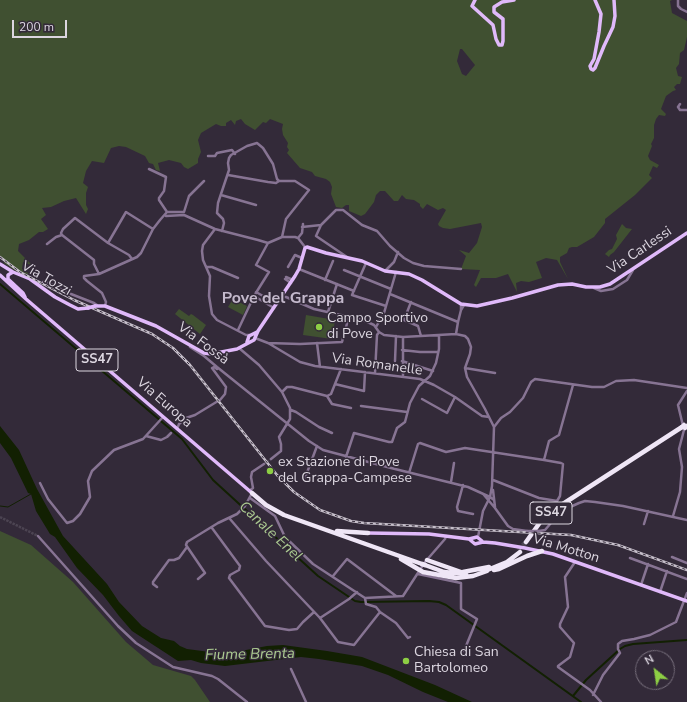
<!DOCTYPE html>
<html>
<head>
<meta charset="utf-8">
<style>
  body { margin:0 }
  #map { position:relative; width:687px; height:702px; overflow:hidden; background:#332a39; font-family:"Nunito Sans",sans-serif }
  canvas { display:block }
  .north { position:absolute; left:635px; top:650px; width:40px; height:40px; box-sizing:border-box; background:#332a39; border:1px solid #776f7c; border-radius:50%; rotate:330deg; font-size:11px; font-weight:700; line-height:16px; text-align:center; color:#dcd6e0 }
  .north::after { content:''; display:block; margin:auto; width:14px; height:18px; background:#8dce44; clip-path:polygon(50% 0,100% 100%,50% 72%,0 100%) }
  .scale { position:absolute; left:12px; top:20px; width:55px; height:18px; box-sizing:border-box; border:2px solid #dcd6e0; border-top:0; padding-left:5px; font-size:12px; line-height:14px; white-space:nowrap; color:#dcd6e0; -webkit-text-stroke:3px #332a39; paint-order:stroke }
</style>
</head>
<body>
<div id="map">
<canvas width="687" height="702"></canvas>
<div class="north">N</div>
<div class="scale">200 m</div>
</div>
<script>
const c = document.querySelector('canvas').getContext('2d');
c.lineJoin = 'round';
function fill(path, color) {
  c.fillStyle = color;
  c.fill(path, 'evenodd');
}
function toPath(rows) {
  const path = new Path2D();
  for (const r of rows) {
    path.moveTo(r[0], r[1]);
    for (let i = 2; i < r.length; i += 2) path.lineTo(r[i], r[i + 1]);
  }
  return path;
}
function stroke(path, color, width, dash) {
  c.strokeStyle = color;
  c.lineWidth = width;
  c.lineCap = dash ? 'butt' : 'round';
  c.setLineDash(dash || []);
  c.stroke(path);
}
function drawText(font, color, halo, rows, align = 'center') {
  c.font = font + ' "Nunito Sans",sans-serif';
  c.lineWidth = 3;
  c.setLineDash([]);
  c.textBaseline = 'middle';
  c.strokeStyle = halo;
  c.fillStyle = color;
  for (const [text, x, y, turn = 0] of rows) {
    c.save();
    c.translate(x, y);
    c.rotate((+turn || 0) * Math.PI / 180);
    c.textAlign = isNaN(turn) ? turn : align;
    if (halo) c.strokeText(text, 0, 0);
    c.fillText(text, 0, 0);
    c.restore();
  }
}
fill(toPath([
  [0,0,672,0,670,1,672,13,687,21,687,37,684,50,680,53,679,64,676,68,678,76,682,77,680,84,677,84,674,87,676,90,673,91,666,96,661,109,666,114,665,116,659,115,656,119,654,125,654,138,651,144,652,146,648,156,650,160,659,165,657,168,653,166,649,175,652,178,635,195,605,219,605,223,594,237,577,247,572,247,569,248,567,253,560,257,560,262,568,279,557,260,546,258,536,262,542,278,529,282,521,281,516,283,517,292,508,274,496,278,481,278,476,287,474,285,480,270,461,269,466,256,459,250,469,253,477,243,482,227,481,223,450,229,443,228,439,226,438,224,446,210,443,208,438,210,427,204,423,209,420,206,420,204,414,200,406,199,402,195,398,201,394,201,385,191,380,191,376,195,374,202,365,214,361,216,349,211,349,205,346,205,342,208,336,207,331,194,332,187,330,182,326,179,315,176,312,172,300,168,287,153,289,150,287,147,288,143,283,135,282,129,283,124,270,119,266,123,263,122,255,130,245,124,241,119,236,121,235,125,231,120,226,123,226,126,221,126,216,124,201,133,198,140,201,152,198,159,198,163,188,169,184,167,181,163,169,160,158,163,160,171,156,170,153,164,149,163,145,156,126,147,119,146,111,148,104,163,92,161,86,171,83,183,88,187,86,193,86,205,88,209,86,214,76,198,64,201,51,207,42,208,46,215,41,219,48,229,43,232,39,232,29,240,19,244,18,251,33,266,23,262,22,269,31,275,16,271,4,263,5,260,0,256],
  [460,49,462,49,475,65,466,76,462,74,457,61],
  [622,224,626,228,632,229,614,252,610,255,609,257,605,254,609,250,612,249,617,239,616,235],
  [233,299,247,306,243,315,228,307],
  [179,309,189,316,191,314,193,315,206,325,200,334,175,314],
  [306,315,335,320,332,339,303,335],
  [0,531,31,545,73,582,126,642,153,665,191,676,195,680,210,702,0,702]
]), '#405031');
fill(toPath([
  [0,426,19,450,37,489,63,536,107,584,119,602,142,626,161,638,174,641,180,646,187,649,225,654,267,646,283,645,327,651,362,657,435,685,472,702,448,702,423,692,388,675,362,666,319,659,301,657,225,666,201,663,191,660,178,661,132,631,119,616,103,595,77,568,55,537,50,534,36,511,31,494,28,493,11,458,0,443]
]), '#122002');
stroke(toPath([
  [0,506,8,507,31,494]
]), '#122002', 1);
stroke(toPath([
  [0,284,182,439,213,480,318,576,355,601,361,602,429,601,439,602,446,605,581,702],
  [573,696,586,680,620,649,625,646,633,644,687,640]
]), '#122002', 2);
stroke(toPath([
  [264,464,271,459],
  [0,517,38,536]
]), '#4c4452', 2.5, [2.5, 1]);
stroke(toPath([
  [518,550,526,542]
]), '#4c4452', 4.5, [4.5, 2]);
stroke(toPath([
  [678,0,678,6,681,9,687,12],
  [680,104,678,107,680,110,687,110],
  [208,156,215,156,217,153,232,150,235,154],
  [149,169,166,177,164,191,159,198,159,200,167,212],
  [228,175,268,182,276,183,279,181],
  [221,195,256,205],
  [166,216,184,215,215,229,258,240,268,243],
  [302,227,321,225],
  [215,229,203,245,202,251,203,260,210,276,209,296,212,314,217,320,246,335,250,335],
  [222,231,224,223,223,219,217,213,218,203,229,170,228,163,229,158,231,155,247,146,257,143,263,148,273,164,277,179,279,181,295,181,309,190,286,219,282,237],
  [298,238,302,233,303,224],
  [108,243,126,212,153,229],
  [47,244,56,237,62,235],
  [347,257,316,236,321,225,336,210,343,210,362,225,377,231,390,246,404,258,413,263,424,266,461,269],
  [366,263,352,295,386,306],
  [207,267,212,267,238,278],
  [288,267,295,255,302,258],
  [299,269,354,291],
  [344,270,391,289],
  [385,271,394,262,398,252],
  [99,274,94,264,94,260,62,235,61,233,63,229,75,218,108,243,129,255,132,259],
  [286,277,293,280],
  [285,279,291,283],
  [325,280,333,261],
  [43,282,47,282,71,294,94,303,97,305],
  [594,288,601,291,613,289,627,280,633,270],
  [256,292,277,304],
  [390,294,458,322],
  [254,296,274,308],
  [281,297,286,297,314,309,363,320,374,325,379,332,384,335,403,337,456,334,465,336,468,339,471,347,470,354,465,368,467,377,485,409,494,427,492,486,490,497,483,511,478,537],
  [315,298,331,303],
  [411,302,404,320,418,326,421,336],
  [461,304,461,310,464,305],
  [105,306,106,302,102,293,87,281,84,278,84,276,99,274,137,257,141,253,153,229,160,220,167,212,184,212,189,196,204,181],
  [328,312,337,284],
  [376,327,384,313,396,272],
  [238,330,254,296,269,272,256,265,268,243,282,237,295,237,298,238,305,247],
  [456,334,458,322,461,310],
  [255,338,268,343,300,362,315,366,420,379,434,385,455,397,482,416,489,417],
  [268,343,300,344,342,342,349,316],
  [317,343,320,367],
  [190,347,204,356,217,367,309,441,323,450,391,468,468,487,490,497,494,500],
  [239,348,259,365,282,392,290,408,290,419,279,437,281,444,281,451,271,459],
  [402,350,420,352,438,352],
  [395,361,396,336],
  [402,361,433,371],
  [465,368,495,373],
  [217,369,214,367,212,368,226,387,225,394,220,400],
  [375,373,377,335,379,332],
  [403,377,403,337],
  [335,384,364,391,365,372],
  [282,392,287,387,292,387,327,396,331,394,341,369],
  [327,396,332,404,351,408],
  [422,399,447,413,455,397],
  [361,406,407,412],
  [291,410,296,412,319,427,332,433],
  [494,427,501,418,510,412,523,398,531,382,535,379,592,387,604,387,616,381,634,380,687,388],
  [177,429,179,424,186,418,195,415,218,401],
  [146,436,161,440,167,437,171,433],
  [346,457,354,433,389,442,392,442,397,428,405,422,410,403,419,386,430,376,436,363,439,349,439,336],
  [544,460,549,441,559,435,573,385],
  [409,473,418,444,420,443,446,452,465,448,544,460,561,463,563,464,560,496,557,501,539,498,493,480],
  [305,478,317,446],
  [451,482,454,463],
  [40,483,48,499,67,523,73,521,80,514,90,497,88,481,92,471,114,450,143,439,163,417],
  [463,485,457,507,458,511,473,514],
  [493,490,495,507],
  [249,491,253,488,251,477,252,472,264,464],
  [484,495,495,508,508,526,513,529,527,531],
  [250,498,275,516,285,537,313,564,365,598,403,596,425,562,445,539,446,536],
  [673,516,680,492,682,467,679,449,684,430,678,405,687,391],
  [230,519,266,561,320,618,349,599,357,592],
  [644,524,648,511],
  [212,528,240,566,239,570,230,575,229,578,265,626,289,630,297,629,303,622,314,612],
  [539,531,545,530,557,516,568,508,579,503,585,501,595,502,623,506,687,520],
  [38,536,118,626,136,643,173,667,212,676,218,679,247,702],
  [672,557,687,563],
  [630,558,687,579],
  [575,562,565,577,568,607,560,624,560,627,574,643,570,657,558,666,558,667,590,690,601,702],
  [418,574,461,583,461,609,477,619,464,651],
  [333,576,347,559,396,596],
  [198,579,205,573,186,545,187,542,218,523,237,514,245,506,252,493],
  [641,585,648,564],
  [157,587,153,584,153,582,169,560,174,560,179,558,187,547],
  [660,592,667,571],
  [380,612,396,623,408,638,410,637],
  [320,618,338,642,354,645,380,612,376,607,366,604,365,598],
  [291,669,306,702],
  [593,695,603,675,620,653,618,649,618,644,622,641,634,639,650,635,676,622,687,593]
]), '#877493', 2.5);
stroke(toPath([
  [475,0,472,6,493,25,496,39,499,45,502,45,503,41,503,19,494,12,494,7,502,2,514,0],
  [595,0,601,14,599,32,594,59,590,66,591,69,593,70,595,68,604,46,613,27,615,16,614,0],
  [0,264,13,272,30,279,55,297,70,305,78,309,88,308],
  [13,272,8,275,8,279,23,293,25,297],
  [0,275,26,299,252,493],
  [95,306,105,306,156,326,204,353,211,354,237,349,254,340,258,331,295,276,299,269,305,248,307,247,326,253,362,261,385,271,409,274,422,280,461,304,477,306,512,298,558,285,572,284,586,287,600,287,610,284,687,233],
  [247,342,249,336,257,332],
  [368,533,429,534,469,539,477,537,482,541],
  [469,539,475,544,483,542,495,543,525,548,553,554,687,601]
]), '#e0b9fa', 3.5);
stroke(toPath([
  [685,428,687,426],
  [252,493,266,505,284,515,422,564],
  [337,531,368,533],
  [526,542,541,521,552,511,682,427],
  [401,559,423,572,456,578,473,576,487,571],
  [427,560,461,572],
  [425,565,444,572,466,574],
  [494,570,499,569,527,556,542,551],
  [485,571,507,562,520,552],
  [463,572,489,567]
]), '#efe6f6', 4.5);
const rail = toPath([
  [0,257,20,272,74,300,152,334,173,348,190,365,277,475,294,492,320,510,351,521,364,523,571,535,618,545,687,570]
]);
stroke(rail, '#c6bfca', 2.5);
stroke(rail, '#332a39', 1, [3]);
stroke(toPath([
  [527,531,539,531]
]), '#877493', 2.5);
stroke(toPath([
  [88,308,95,306]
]), '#e0b9fa', 3.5);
stroke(toPath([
  [682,427,684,425],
  [422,564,425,565]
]), '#efe6f6', 4.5);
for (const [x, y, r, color] of [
  [319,327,4,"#8dce44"],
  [270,471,4,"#8dce44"],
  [406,661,4,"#8dce44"]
]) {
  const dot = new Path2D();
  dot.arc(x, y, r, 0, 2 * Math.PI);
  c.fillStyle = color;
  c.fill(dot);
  stroke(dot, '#332a39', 1.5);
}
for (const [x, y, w] of [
  [97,360,42],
  [551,513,42]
]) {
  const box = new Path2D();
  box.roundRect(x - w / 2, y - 11, w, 22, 3);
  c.fillStyle = '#332a39';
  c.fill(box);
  stroke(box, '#dcd6e0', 1);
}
drawText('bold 13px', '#dcd6e0', null, [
  ["SS47",97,360],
  ["SS47",551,513]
]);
drawText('14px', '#dcd6e0', '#332a39', [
  ["Via Carlessi",640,251,-34],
  ["Via Tozzi",46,279,30],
  ["Via Fossà",203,344,37],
  ["Via Romanelle",377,365,8],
  ["Via Europa",164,403,41],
  ["Via Motton",566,549,17]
]);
drawText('14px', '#dcd6e0', '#332a39', [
  ["Campo Sportivo",327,319],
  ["di Pove",327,335],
  ["ex Stazione di Pove",278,463],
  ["del Grappa-Campese",278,479],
  ["Chiesa di San",414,653],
  ["Bartolomeo",414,669]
], 'left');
drawText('italic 15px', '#accb91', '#332a39', [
  ["Canale Enel",270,532,43],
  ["Fiume Brenta",250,655,-1]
]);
drawText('bold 16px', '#c4b9cc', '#332a39', [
  ["Pove del Grappa",283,299]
]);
</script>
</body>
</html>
